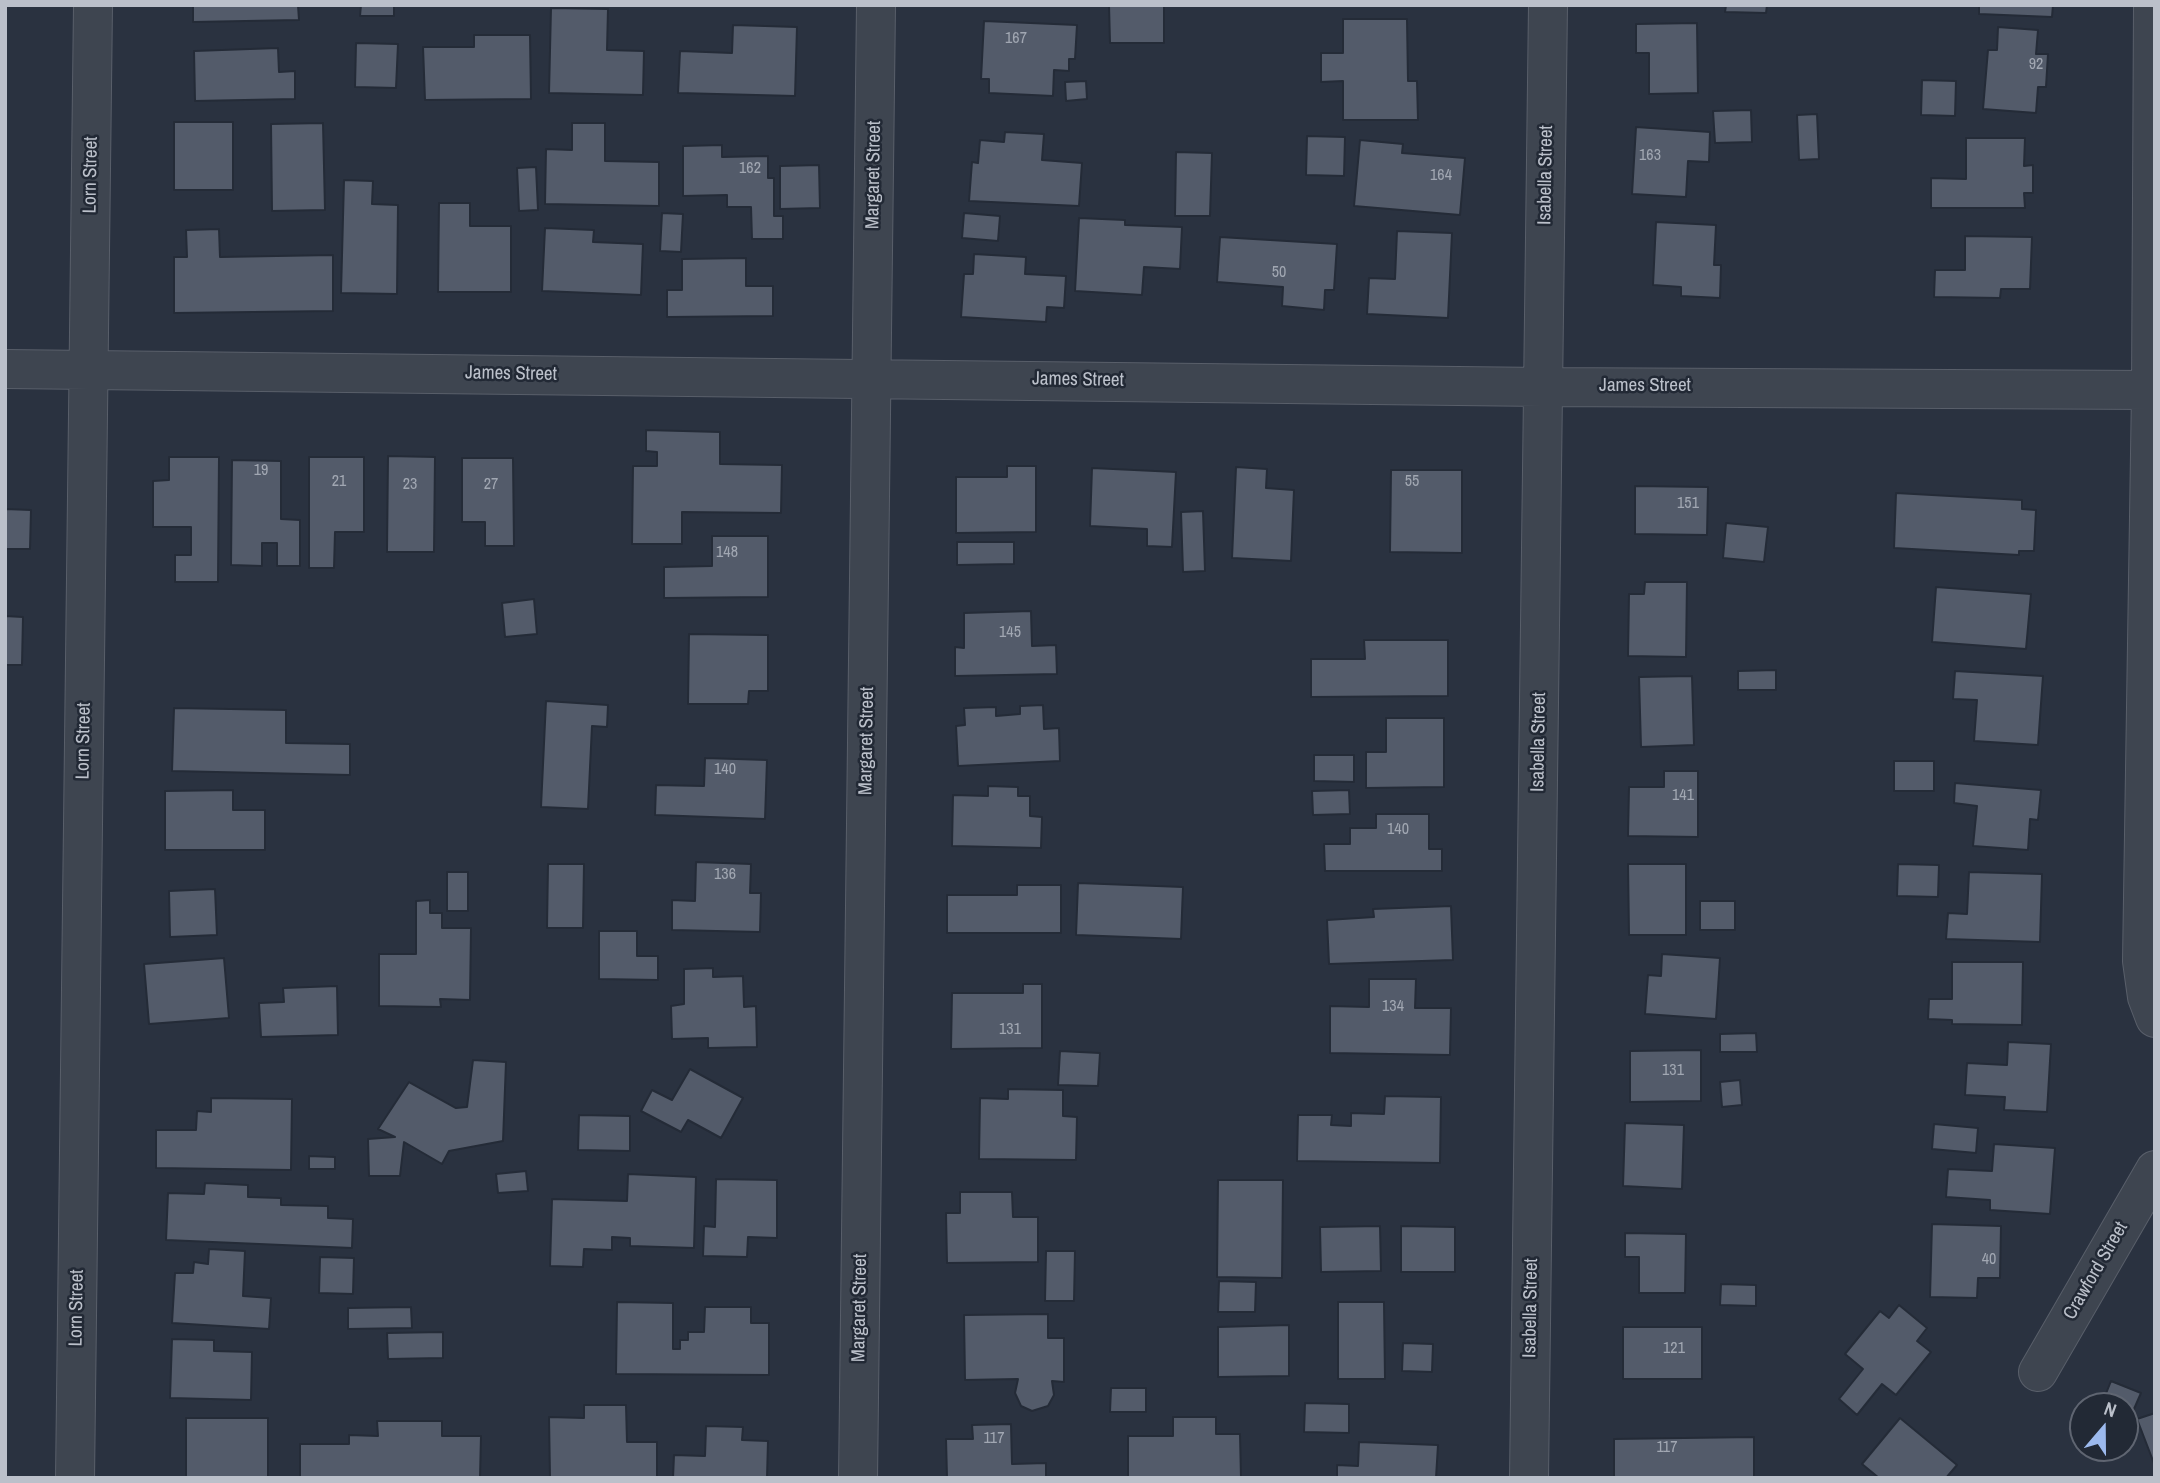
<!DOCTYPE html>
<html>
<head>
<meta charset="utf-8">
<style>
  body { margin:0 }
  #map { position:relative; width:2160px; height:1483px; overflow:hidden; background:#2a3240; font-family:"Archivo Narrow",sans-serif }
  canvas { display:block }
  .frame { position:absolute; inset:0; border:7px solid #bbc0ca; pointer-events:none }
  .north { position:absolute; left:2069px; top:1392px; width:70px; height:70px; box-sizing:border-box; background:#222935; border:2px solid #5f6571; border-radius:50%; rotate:20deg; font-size:19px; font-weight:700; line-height:28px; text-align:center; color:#bbc0ca }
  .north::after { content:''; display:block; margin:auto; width:24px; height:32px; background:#9cb9ed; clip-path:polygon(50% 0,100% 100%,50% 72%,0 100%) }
</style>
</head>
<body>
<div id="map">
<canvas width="2160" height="1483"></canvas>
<div class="frame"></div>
<div class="north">N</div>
</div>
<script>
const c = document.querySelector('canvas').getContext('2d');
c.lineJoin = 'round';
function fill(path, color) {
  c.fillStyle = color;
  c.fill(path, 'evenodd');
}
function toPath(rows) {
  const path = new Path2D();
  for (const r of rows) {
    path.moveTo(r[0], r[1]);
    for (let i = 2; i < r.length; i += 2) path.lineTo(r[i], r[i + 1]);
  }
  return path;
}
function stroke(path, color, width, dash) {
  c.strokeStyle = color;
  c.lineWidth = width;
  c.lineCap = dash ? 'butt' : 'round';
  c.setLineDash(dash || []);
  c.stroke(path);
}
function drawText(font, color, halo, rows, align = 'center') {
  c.font = font + ' "Archivo Narrow",sans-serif';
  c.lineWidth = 5;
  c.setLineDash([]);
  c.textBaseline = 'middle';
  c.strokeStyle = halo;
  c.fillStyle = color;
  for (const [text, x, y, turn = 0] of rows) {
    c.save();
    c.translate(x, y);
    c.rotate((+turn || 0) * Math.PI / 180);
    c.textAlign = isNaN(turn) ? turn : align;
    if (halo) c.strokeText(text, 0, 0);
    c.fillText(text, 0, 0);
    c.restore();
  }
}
const building = toPath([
  [193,5,298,5,299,20,193,22,193,5],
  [361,5,394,5,394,16,360,16,361,5],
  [1109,5,1164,5,1164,43,1110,43,1109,5],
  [1726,5,1767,5,1766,13,1725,12,1726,5],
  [1979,5,2053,5,2052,17,1979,14,1979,5],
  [551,8,608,9,607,50,644,51,643,95,549,93,551,8],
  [1343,19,1407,19,1408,81,1417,81,1418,120,1343,120,1343,81,1321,82,1321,53,1343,53,1343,19],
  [984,21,1077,25,1075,59,1069,59,1069,71,1054,70,1053,96,989,93,989,79,981,79,984,21],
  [1697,23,1698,93,1649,94,1649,53,1636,53,1636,24,1697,23],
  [733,25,797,27,795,96,678,93,680,51,732,53,733,25],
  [1998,27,2038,30,2036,54,2048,54,2046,87,2038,87,2036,113,1983,109,1988,50,1997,50,1998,27],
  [474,35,530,35,531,99,425,100,423,47,474,47,474,35],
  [356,43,398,44,396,88,355,87,356,43],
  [278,48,279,72,295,71,295,99,195,101,194,51,278,48],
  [1922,80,1956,81,1955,116,1921,115,1922,80],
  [1086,81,1087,99,1066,101,1065,82,1086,81],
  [1751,110,1752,142,1715,143,1713,111,1751,110],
  [1817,114,1819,159,1799,160,1797,115,1817,114],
  [174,122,233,122,233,190,174,190,174,122],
  [323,123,325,210,272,211,271,124,323,123],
  [572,123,605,123,605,161,659,162,659,206,545,204,546,149,572,150,572,123],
  [1636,127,1710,132,1709,162,1688,161,1686,197,1632,194,1636,127],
  [1005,132,1044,134,1042,160,1082,163,1079,206,969,201,972,162,978,163,980,140,1004,142,1005,132],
  [1307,136,1345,137,1344,176,1306,175,1307,136],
  [1966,138,2025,138,2024,166,2033,165,2033,193,2024,193,2025,208,1931,208,1931,178,1966,179,1966,138],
  [1360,140,1403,144,1402,153,1465,158,1460,215,1354,206,1360,140],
  [722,145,722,157,768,156,768,178,774,178,774,216,783,216,783,239,752,239,751,207,727,207,727,195,683,196,683,146,722,145],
  [1176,152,1212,153,1210,216,1175,216,1176,152],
  [819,165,820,208,780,209,780,166,819,165],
  [536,167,538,210,519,211,517,168,536,167],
  [344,180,373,181,372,204,398,205,397,294,341,293,344,180],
  [439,203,470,203,470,226,511,226,511,292,438,292,439,203],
  [662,213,683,214,681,252,660,251,662,213],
  [964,213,1000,216,998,241,962,238,964,213],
  [1079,218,1125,220,1125,225,1182,227,1180,269,1144,267,1142,295,1075,291,1079,218],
  [1656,222,1716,225,1714,265,1721,265,1720,298,1681,296,1681,287,1653,285,1656,222],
  [545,228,594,230,593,242,643,244,641,295,542,291,545,228],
  [219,229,220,257,333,255,333,311,174,313,174,257,187,257,186,230,219,229],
  [1397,231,1452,233,1448,318,1367,314,1369,278,1395,279,1397,231],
  [1965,236,2032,237,2030,289,2001,289,2000,298,1934,297,1935,270,1965,270,1965,236],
  [1220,237,1337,244,1334,290,1325,290,1324,310,1282,306,1283,287,1217,282,1220,237],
  [974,254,1026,257,1025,274,1066,276,1064,308,1047,307,1046,322,961,317,964,274,973,274,974,254],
  [746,258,746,286,773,286,773,316,667,317,667,290,682,290,682,259,746,258],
  [646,430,720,432,720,464,782,465,781,513,682,512,682,544,632,544,633,466,657,466,657,452,646,451,646,430],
  [388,456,435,457,434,552,387,552,388,456],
  [169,457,219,457,218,582,175,582,175,555,191,555,191,527,153,527,153,481,169,480,169,457],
  [309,457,364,457,364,532,335,532,334,568,309,568,309,457],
  [462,458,513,458,514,546,485,546,485,522,462,522,462,458],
  [232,460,281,461,281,519,300,520,300,566,277,566,277,543,262,543,262,566,231,565,232,460],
  [1007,466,1036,466,1036,532,956,533,956,477,1007,477,1007,466],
  [1236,467,1267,469,1266,488,1294,490,1291,561,1232,558,1236,467],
  [1092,468,1176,472,1172,547,1147,546,1147,529,1090,526,1092,468],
  [1391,470,1462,470,1462,553,1390,552,1391,470],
  [1635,486,1708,487,1707,535,1635,534,1635,486],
  [1896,493,2022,500,2022,509,2036,510,2034,551,2019,551,2019,555,1894,548,1896,493],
  [5,509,31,510,30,549,5,549,5,509],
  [1203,511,1205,571,1183,572,1181,512,1203,511],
  [1726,523,1768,527,1764,562,1723,558,1726,523],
  [712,536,768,536,768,597,664,598,664,567,712,566,712,536],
  [957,542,1014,542,1014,564,957,565,957,542],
  [1645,582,1687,582,1686,657,1628,656,1629,594,1644,594,1645,582],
  [1936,587,2031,594,2026,649,1932,642,1936,587],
  [534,599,537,634,505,637,502,603,534,599],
  [1031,611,1032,646,1056,645,1057,674,955,676,955,647,964,648,964,613,1031,611],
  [5,616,23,617,22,665,5,665,5,616],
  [689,634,768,635,768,691,749,691,748,704,688,704,689,634],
  [1364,640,1448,640,1448,696,1311,697,1311,659,1365,659,1364,640],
  [1776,670,1776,690,1738,690,1738,671,1776,670],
  [1955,671,2043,676,2038,745,1974,741,1977,700,1953,699,1955,671],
  [1692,676,1694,745,1641,747,1639,677,1692,676],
  [546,701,608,705,607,727,592,726,588,809,541,807,546,701],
  [1043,705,1044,729,1059,728,1060,761,958,766,956,726,965,725,964,708,996,707,996,716,1020,714,1020,706,1043,705],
  [174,708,286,710,286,743,350,744,350,775,172,771,174,708],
  [1386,718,1444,718,1444,787,1366,788,1366,752,1386,752,1386,718],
  [1314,755,1354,755,1354,782,1314,781,1314,755],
  [705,758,767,760,765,819,655,815,656,785,704,786,705,758],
  [1894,761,1934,761,1934,791,1894,791,1894,761],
  [1664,771,1698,771,1698,837,1628,836,1629,787,1664,787,1664,771],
  [1955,783,2041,790,2038,820,2030,819,2028,850,1973,846,1977,806,1954,803,1955,783],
  [988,786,1018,787,1018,796,1030,796,1030,816,1042,817,1041,848,952,846,953,795,988,796,988,786],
  [233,790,233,810,265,810,265,850,165,850,165,791,233,790],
  [1349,790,1350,814,1313,815,1312,791,1349,790],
  [1376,814,1429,814,1429,849,1442,849,1442,871,1325,871,1324,844,1350,844,1350,828,1376,828,1376,814],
  [696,862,751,864,750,893,761,893,760,932,672,930,672,900,695,901,696,862],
  [548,864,584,864,583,928,547,928,548,864],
  [1628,864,1686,864,1686,935,1629,935,1628,864],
  [1898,864,1939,865,1938,897,1897,896,1898,864],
  [447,872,468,872,468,911,447,911,447,872],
  [1969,872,2042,874,2040,942,1946,939,1948,913,1967,914,1969,872],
  [1078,883,1183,887,1181,939,1076,935,1078,883],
  [1017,885,1061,885,1061,933,947,933,947,895,1017,895,1017,885],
  [215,889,217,935,170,937,169,891,215,889],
  [430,900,430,913,442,913,442,928,471,928,470,1000,440,999,441,1007,379,1006,379,954,416,954,416,901,430,900],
  [1700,901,1735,901,1735,930,1700,930,1700,901],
  [1451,906,1453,960,1329,964,1327,920,1374,917,1373,909,1451,906],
  [599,931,637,931,637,956,658,956,658,980,599,979,599,931],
  [1662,954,1720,958,1716,1019,1645,1014,1648,975,1661,976,1662,954],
  [224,958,229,1018,149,1024,144,964,224,958],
  [1952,962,2023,962,2022,1025,1952,1024,1952,1020,1928,1019,1929,999,1952,999,1952,962],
  [713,968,713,977,743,976,744,1007,756,1006,757,1047,708,1048,708,1038,672,1039,671,1006,684,1004,684,969,713,968],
  [1369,979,1416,979,1415,1008,1451,1008,1450,1055,1330,1053,1330,1006,1369,1007,1369,979],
  [1023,984,1042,984,1042,1048,951,1049,952,993,1023,993,1023,984],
  [337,986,338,1035,261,1037,259,1003,284,1002,283,988,337,986],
  [1756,1033,1757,1052,1720,1052,1720,1034,1756,1033],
  [2008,1042,2051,1044,2047,1112,2004,1110,2005,1097,1965,1095,1967,1063,2007,1065,2008,1042],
  [1701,1050,1701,1101,1630,1102,1630,1051,1701,1050],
  [1060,1051,1100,1053,1098,1086,1058,1085,1060,1051],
  [473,1060,506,1062,503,1141,449,1151,442,1164,404,1142,400,1176,369,1176,368,1139,395,1137,378,1129,409,1082,456,1108,467,1107,473,1060],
  [690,1069,743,1098,721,1138,688,1120,681,1132,641,1111,652,1090,672,1100,690,1069],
  [1740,1080,1742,1105,1722,1107,1720,1082,1740,1080],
  [1008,1089,1063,1090,1063,1116,1077,1117,1076,1160,979,1159,980,1098,1008,1099,1008,1089],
  [1385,1096,1441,1097,1440,1163,1297,1161,1298,1115,1332,1115,1331,1125,1351,1126,1351,1113,1384,1114,1385,1096],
  [211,1098,292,1099,291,1170,156,1168,156,1130,196,1130,197,1111,211,1112,211,1098],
  [579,1115,630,1116,630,1151,578,1150,579,1115],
  [1625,1123,1684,1125,1682,1189,1623,1186,1625,1123],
  [1934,1124,1978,1128,1976,1153,1932,1149,1934,1124],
  [1994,1144,2055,1148,2050,1214,1990,1210,1990,1200,1946,1197,1948,1169,1992,1171,1994,1144],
  [309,1156,335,1157,335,1169,309,1169,309,1156],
  [526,1171,528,1191,498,1193,496,1174,526,1171],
  [628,1174,696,1177,694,1248,630,1246,630,1238,612,1237,612,1250,584,1249,583,1267,550,1266,552,1199,627,1201,628,1174],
  [716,1179,777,1180,777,1238,748,1237,747,1257,703,1256,704,1226,715,1227,716,1179],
  [1218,1180,1283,1180,1282,1278,1217,1277,1218,1180],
  [205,1183,248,1185,248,1197,281,1198,281,1205,328,1206,328,1218,353,1219,352,1248,166,1240,168,1193,204,1194,205,1183],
  [960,1192,1012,1192,1013,1217,1038,1217,1038,1262,947,1263,946,1213,960,1213,960,1192],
  [1932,1224,2001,1226,2000,1278,1978,1278,1977,1298,1930,1297,1932,1224],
  [1380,1226,1381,1271,1321,1272,1320,1227,1380,1226],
  [1401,1226,1455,1227,1455,1272,1401,1272,1401,1226],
  [1625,1233,1686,1234,1685,1293,1639,1293,1639,1257,1625,1257,1625,1233],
  [209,1249,245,1251,243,1296,271,1298,269,1329,172,1323,175,1273,193,1273,194,1262,208,1264,209,1249],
  [1046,1251,1075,1251,1074,1301,1045,1301,1046,1251],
  [320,1257,354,1258,353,1294,319,1293,320,1257],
  [1219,1281,1256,1282,1255,1312,1218,1312,1219,1281],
  [1721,1284,1756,1285,1756,1306,1720,1305,1721,1284],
  [617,1302,673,1303,673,1349,680,1349,680,1340,688,1340,688,1332,704,1332,705,1307,751,1307,751,1323,769,1323,769,1375,616,1374,617,1302],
  [1338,1302,1384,1302,1385,1379,1338,1379,1338,1302],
  [1899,1305,1927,1328,1917,1341,1931,1352,1896,1395,1882,1384,1857,1415,1839,1399,1863,1369,1845,1354,1880,1311,1889,1318,1899,1305],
  [411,1307,412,1328,348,1329,348,1308,411,1307],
  [1048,1314,1048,1338,1064,1338,1064,1382,1052,1381,1054,1395,1048,1406,1032,1411,1021,1406,1015,1393,1018,1379,965,1380,964,1315,1048,1314],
  [1289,1325,1289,1376,1218,1377,1218,1327,1289,1325],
  [1623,1327,1702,1327,1702,1379,1623,1379,1623,1327],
  [443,1332,443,1358,388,1359,387,1333,443,1332],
  [172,1339,214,1340,214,1351,252,1352,251,1400,170,1398,172,1339],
  [1403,1343,1433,1344,1432,1372,1402,1371,1403,1343],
  [2111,1381,2141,1393,2127,1425,2125,1424,2125,1406,2101,1406,2111,1381],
  [1111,1388,1146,1388,1146,1412,1110,1412,1111,1388],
  [1305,1403,1349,1404,1349,1433,1304,1432,1305,1403],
  [584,1405,626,1405,627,1442,657,1442,657,1478,550,1478,549,1417,584,1418,584,1405],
  [2155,1413,2155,1466,2137,1419,2155,1413],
  [1173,1417,1216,1417,1216,1434,1240,1434,1241,1478,1128,1478,1128,1436,1173,1436,1173,1417],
  [186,1418,268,1418,268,1478,186,1478,186,1418],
  [1900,1418,1957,1465,1946,1478,1879,1478,1862,1464,1900,1418],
  [377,1421,442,1421,442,1436,481,1436,480,1478,300,1478,300,1444,349,1444,349,1435,378,1436,377,1421],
  [1011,1424,1012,1464,1046,1463,1046,1478,947,1478,946,1439,973,1439,972,1425,1011,1424],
  [706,1426,743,1427,742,1440,768,1441,767,1478,673,1478,674,1455,705,1456,706,1426],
  [1754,1437,1754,1477,1614,1478,1614,1439,1754,1437],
  [1359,1442,1438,1445,1436,1478,1337,1478,1337,1465,1358,1466,1359,1442]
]);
fill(building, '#535b6a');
stroke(building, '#242b37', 2);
const minor = toPath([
  [2153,5,2151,390,2142,961,2147,997,2155,1018],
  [5,369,1543,387,2151,390],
  [2038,1372,2155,1170],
  [75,1478,93,5],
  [858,1478,876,5],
  [1529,1478,1548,5]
]);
stroke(minor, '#595f6a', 40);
stroke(minor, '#3e4550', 38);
drawText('16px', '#a1a7b2', null, [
  ["167",1016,39],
  ["92",2036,65],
  ["163",1650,156],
  ["162",750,169],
  ["164",1441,176],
  ["50",1279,273],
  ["19",261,471],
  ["21",339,482],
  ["55",1412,482],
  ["23",410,485],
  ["27",491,485],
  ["151",1688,504],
  ["148",727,553],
  ["145",1010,633],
  ["140",725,770],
  ["141",1683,796],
  ["140",1398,830],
  ["136",725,875],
  ["134",1393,1007],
  ["131",1010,1030],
  ["131",1673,1071],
  ["40",1989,1260],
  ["121",1674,1349],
  ["117",994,1439],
  ["117",1667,1448]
]);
drawText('19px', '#bbc0ca', '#222935', [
  ["Lorn Street",91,175,-89],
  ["Margaret Street",874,175,-89],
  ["Isabella Street",1546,175,-89],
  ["James Street",511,374,1],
  ["James Street",1078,380,1],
  ["James Street",1645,386],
  ["Lorn Street",84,741,-89],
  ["Margaret Street",867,741,-89],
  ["Isabella Street",1539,742,-89],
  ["Crawford Street",2096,1271,-60],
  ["Lorn Street",77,1308,-89],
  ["Margaret Street",860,1308,-89],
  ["Isabella Street",1531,1308,-89]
]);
</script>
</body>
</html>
